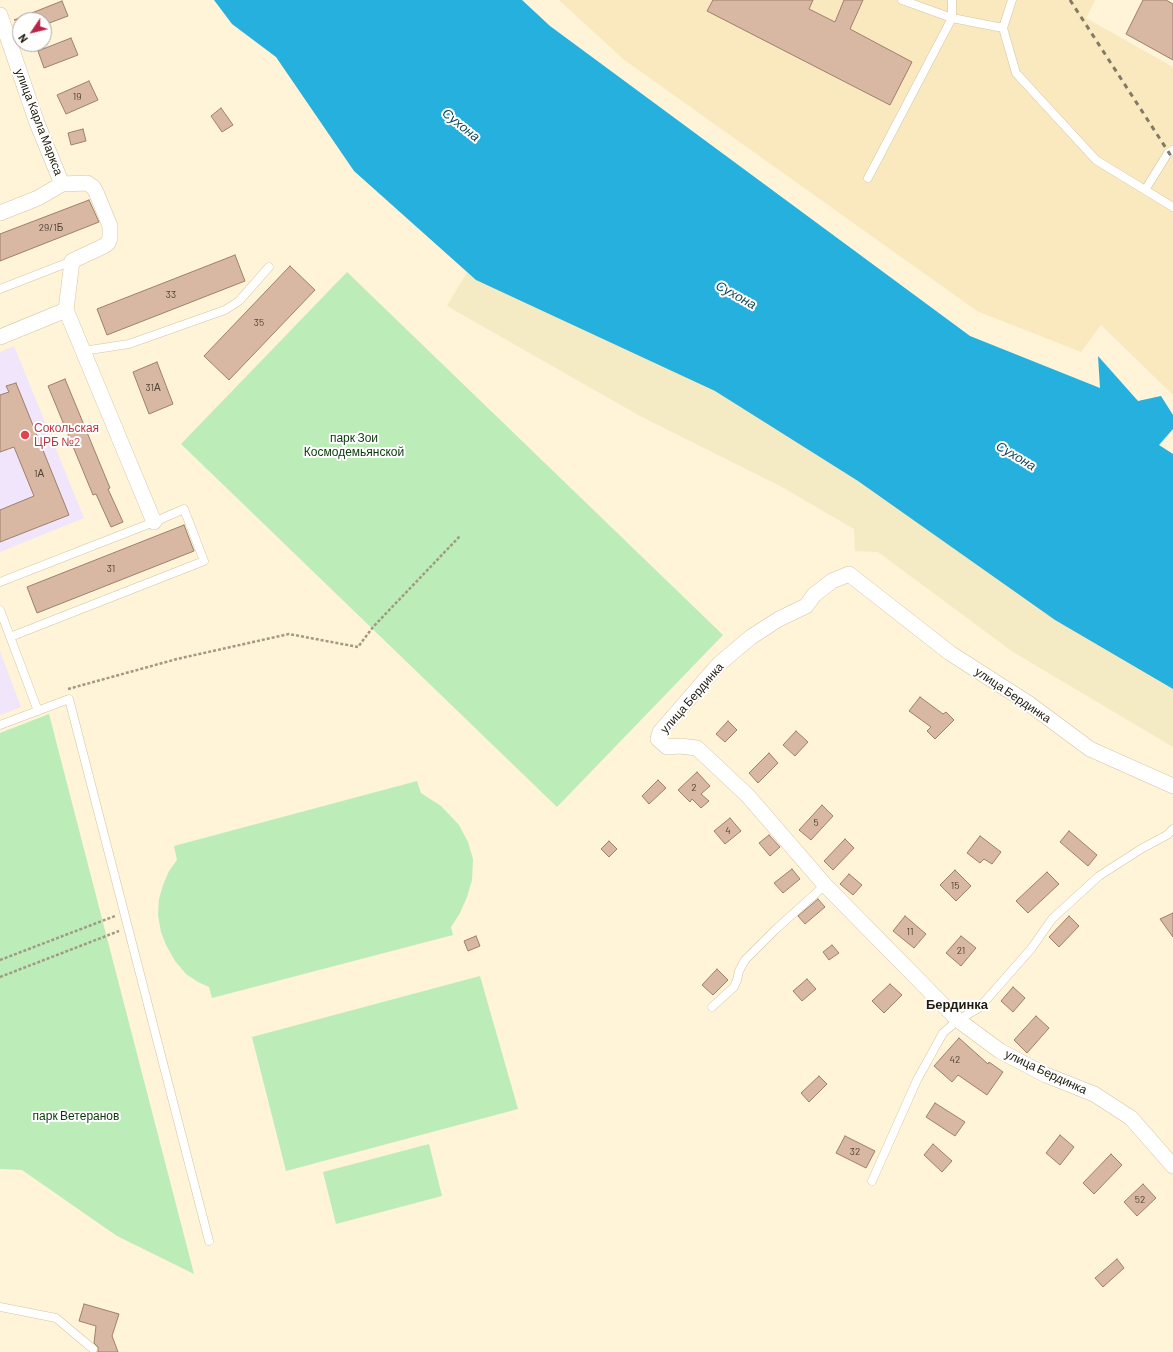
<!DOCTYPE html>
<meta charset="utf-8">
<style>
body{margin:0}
#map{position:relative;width:1173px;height:1352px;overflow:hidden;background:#fff3d8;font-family:Barlow,sans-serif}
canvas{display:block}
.north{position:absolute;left:12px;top:12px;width:40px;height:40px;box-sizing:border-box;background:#fff;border:1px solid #a6a49f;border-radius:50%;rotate:235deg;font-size:11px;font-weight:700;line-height:16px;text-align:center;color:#211c0f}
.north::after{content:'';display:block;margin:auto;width:14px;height:18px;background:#b72548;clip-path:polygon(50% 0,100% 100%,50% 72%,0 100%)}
</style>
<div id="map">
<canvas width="1173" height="1352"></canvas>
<div class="north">N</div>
</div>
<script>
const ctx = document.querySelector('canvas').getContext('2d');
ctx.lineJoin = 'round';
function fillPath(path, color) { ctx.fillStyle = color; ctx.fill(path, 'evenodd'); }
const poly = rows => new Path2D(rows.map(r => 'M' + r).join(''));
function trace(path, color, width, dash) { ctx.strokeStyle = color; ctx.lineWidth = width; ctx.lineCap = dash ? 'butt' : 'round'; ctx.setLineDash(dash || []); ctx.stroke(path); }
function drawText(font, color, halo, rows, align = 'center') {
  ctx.font = font + ' Barlow,sans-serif'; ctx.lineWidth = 4; ctx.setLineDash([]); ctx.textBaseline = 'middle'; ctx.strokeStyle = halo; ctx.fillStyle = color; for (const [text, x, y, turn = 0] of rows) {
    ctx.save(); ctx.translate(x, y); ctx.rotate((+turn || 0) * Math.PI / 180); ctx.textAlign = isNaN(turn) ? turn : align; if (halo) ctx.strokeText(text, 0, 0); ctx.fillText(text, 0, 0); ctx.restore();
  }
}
const built = poly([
 [559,0,1095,0,1086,18,1173,67,1173,395,1101,325,1081,352,977,311,623,59]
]);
const medical = poly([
 [14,346,84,518,0,552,0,352],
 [0,651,21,707,0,715]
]);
const green = poly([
 [347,272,723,635,557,807,181,444],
 [49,714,194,1274,117,1236,22,1170,0,1169,0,733],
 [417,781,421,793,441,806,459,825,468,842,473,859,472,880,467,897,460,913,451,927,453,935,212,998,209,987,198,982,186,974,175,961,166,945,161,932,158,915,159,899,163,885,169,871,177,860,174,846],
 [480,976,518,1109,286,1171,252,1037],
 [429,1144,442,1196,336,1224,323,1172]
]);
const sand = poly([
 [467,272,477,280,715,391,858,481,1055,620,1173,689,1173,747,1013,652,878,552,855,551,854,529,782,487,640,416,447,306]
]);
const water = poly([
 [214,0,522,0,550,26,970,336,1100,388,1098,356,1138,401,1161,396,1173,415,1173,429,1159,445,1173,454,1173,689,1055,620,858,481,715,391,476,280,354,171,276,57,232,24]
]);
const building = poly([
 [713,0,813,0,809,9,835,22,844,0,863,0,850,29,912,62,890,105,707,11,713,0],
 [1143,0,1166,0,1173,4,1173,60,1126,34,1143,0],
 [62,1,68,16,44,25,44,20,14,20,62,1],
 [71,38,78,55,44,68,38,51,71,38],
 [89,81,98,100,66,114,57,95,89,81],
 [221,108,233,125,222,132,211,116,221,108],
 [83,129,86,141,71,145,68,133,83,129],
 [89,200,99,222,0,261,0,234,89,200],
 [235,255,245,281,107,335,97,309,235,255],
 [290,266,315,290,229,380,204,356,290,266],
 [157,362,173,404,149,414,133,372,157,362],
 [65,379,110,488,108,489,123,522,111,527,96,494,93,495,48,386,65,379],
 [16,383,69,515,0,542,0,510,34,496,14,447,0,452,0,395,9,392,6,386,16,383],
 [184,525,194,551,37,613,27,587,184,525],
 [920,697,943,714,946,712,954,720,935,739,927,731,931,727,909,711,920,697],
 [728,721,737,730,725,742,716,734,728,721],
 [796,731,808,742,795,756,783,745,796,731],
 [769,753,778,763,758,783,749,773,769,753],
 [697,772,710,786,701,794,709,801,701,808,692,799,690,802,678,790,697,772],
 [658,780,666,788,649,804,642,796,658,780],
 [822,805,833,816,811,840,799,830,822,805],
 [730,818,741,831,725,844,714,831,730,818],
 [1069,831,1097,855,1088,866,1060,842,1069,831],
 [769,835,780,847,770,856,759,843,769,835],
 [980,836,1001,852,992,864,984,859,980,863,967,853,980,836],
 [845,839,854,848,833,870,824,861,845,839],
 [609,841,617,849,609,857,601,849,609,841],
 [792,869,800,879,783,893,774,883,792,869],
 [955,870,971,886,956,901,940,885,955,870],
 [1047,872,1059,884,1028,913,1016,901,1047,872],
 [849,874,862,885,853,895,840,884,849,874],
 [818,899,825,907,805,924,798,916,818,899],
 [1173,913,1173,937,1160,919,1173,913],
 [905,916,926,934,914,948,893,931,905,916],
 [1069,916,1079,926,1059,947,1049,937,1069,916],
 [476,936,480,946,468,951,464,941,476,936],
 [961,936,976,948,961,966,946,953,961,936],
 [832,945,839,953,829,960,823,952,832,945],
 [717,969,728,980,713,995,702,985,717,969],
 [807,979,816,989,802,1001,793,991,807,979],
 [890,984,902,995,884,1013,872,1001,890,984],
 [1013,987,1025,998,1013,1012,1001,1001,1013,987],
 [1036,1016,1049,1028,1027,1053,1014,1040,1036,1016],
 [959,1038,988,1064,989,1062,1003,1072,987,1095,958,1075,952,1082,934,1066,959,1038],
 [819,1076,827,1084,809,1102,801,1093,819,1076],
 [935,1103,965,1122,955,1136,926,1117,935,1103],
 [1060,1135,1074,1147,1060,1165,1046,1153,1060,1135],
 [845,1136,875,1151,866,1168,836,1153,845,1136],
 [933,1144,952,1161,942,1172,924,1155,933,1144],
 [1111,1154,1122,1165,1094,1194,1083,1183,1111,1154],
 [1143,1184,1156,1198,1137,1216,1124,1202,1143,1184],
 [1117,1259,1124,1268,1103,1287,1095,1278,1117,1259],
 [84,1304,119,1314,112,1336,118,1352,98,1352,98,1347,94,1343,96,1326,79,1321,84,1304]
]);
const path = poly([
 [68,689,177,659,289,634,358,647,373,627,460,536],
 [0,960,115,916],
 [0,977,119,931]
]);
const lane = poly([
 [902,0,952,18,1003,28],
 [1012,0,1003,28,1016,73,1096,160,1173,207],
 [868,178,952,18,952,0],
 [1145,190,1168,153,1173,150],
 [0,289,72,261],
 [83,351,129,344,225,310,239,301,269,267],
 [0,582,154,522,184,509,204,561,10,637],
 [0,610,38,711],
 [0,725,69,699,209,1241],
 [712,1007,734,987,737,980,739,971,745,960,775,930,825,885],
 [872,1181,917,1080,943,1033,958,1020,979,1008,1031,949,1052,919,1099,876,1141,849,1167,835,1173,829],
 [0,1307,56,1318,93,1349]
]);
const street = poly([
 [0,15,37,123,62,184],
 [0,213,38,198,62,184,87,183,93,187,96,192,110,226,110,238,108,243,104,246,72,261,66,310,154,522],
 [0,337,66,310],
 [1173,786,1090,749,1028,703,950,653,849,574,832,581,814,595,806,606,779,619,751,637,719,664,660,732,658,739,667,747,680,746,697,748,748,796,825,885,958,1020,1000,1051,1046,1075,1094,1094,1131,1118,1173,1166]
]);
const rail = poly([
 [1070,0,1173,159]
]);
const markers = [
 [25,435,5,"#e0444e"]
];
const numberNames = [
 ["19",77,97],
 ["29/1Б",51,228],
 ["33",171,295],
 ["35",259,323],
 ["31А",153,388],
 ["1А",39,474],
 ["31",111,569],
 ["2",694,788],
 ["5",816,823],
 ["4",728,831],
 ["15",955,886],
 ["11",910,932],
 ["21",961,951],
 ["42",955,1060],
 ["32",855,1152],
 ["52",1140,1200]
];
const streetNames = [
 ["улица Карла Маркса",39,122,69],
 ["улица Бердинка",1013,695,34],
 ["улица Бердинка",692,698,-49],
 ["улица Бердинка",1046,1072,25]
];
const healthNames = [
 ["Сокольская",34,428],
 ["ЦРБ №2",34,442]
];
const parkNames = [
 ["парк Зои",354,438],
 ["Космодемьянской",354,452],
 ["парк Ветеранов",76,1116]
];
const waterNames = [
 ["Сухона",461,125,39],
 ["Сухона",736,295,29],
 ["Сухона",1016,456,31]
];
const neighbourhoodNames = [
 ["Бердинка",957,1005]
];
fillPath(built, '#fae9bf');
fillPath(medical, '#f0e5fa');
fillPath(green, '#bcecb8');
fillPath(sand, '#f4ebc5');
fillPath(water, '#25b0dd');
fillPath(building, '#d9b8a3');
trace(building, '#9d7f6b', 1);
trace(lane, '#d3c5a3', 9);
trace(street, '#d3c5a3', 16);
trace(path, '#a29984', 2.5, [3, 2]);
trace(lane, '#fff', 8);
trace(street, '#fff', 15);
trace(rail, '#827a67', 3, [5, 5]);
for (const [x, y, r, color] of markers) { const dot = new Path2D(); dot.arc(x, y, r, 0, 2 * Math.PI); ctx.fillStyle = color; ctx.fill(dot); trace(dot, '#fff', 1.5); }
drawText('10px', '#4f4334', null, numberNames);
drawText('12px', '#211c0f', '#fff', streetNames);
drawText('12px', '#be3a42', '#fff', healthNames, 'left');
drawText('12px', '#083a07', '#fff', parkNames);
drawText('italic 13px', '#104759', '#fff', waterNames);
drawText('bold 13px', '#211c0f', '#fff', neighbourhoodNames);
</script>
